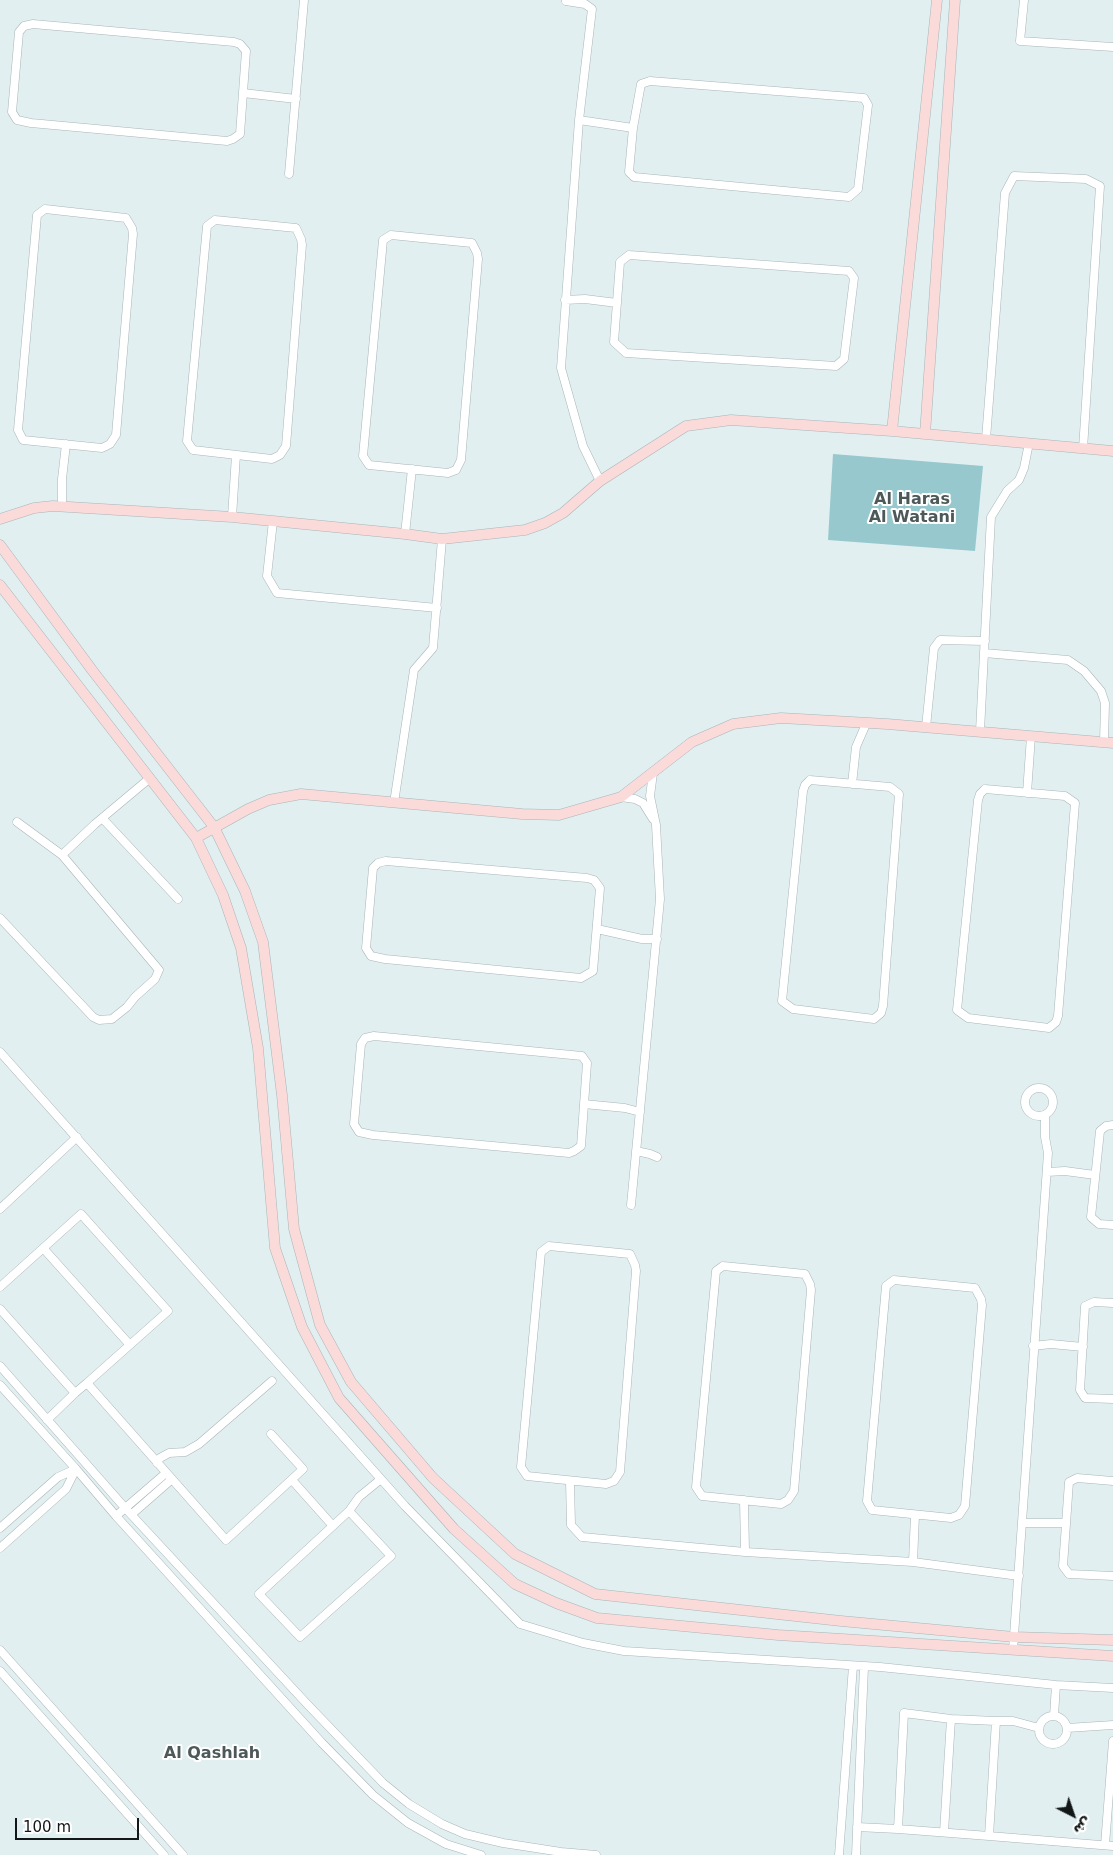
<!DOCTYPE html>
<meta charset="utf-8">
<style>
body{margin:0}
#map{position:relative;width:1113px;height:1855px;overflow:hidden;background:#e2eff1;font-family:"DejaVu Sans",Vazirmatn,sans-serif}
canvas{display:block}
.north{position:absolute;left:1048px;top:1790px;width:50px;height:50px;-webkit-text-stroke:4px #fff;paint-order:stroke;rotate:139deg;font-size:14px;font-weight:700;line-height:20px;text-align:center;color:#121717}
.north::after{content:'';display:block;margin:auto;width:18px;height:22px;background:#121717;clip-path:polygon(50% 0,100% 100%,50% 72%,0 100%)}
.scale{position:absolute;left:15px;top:1818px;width:124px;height:22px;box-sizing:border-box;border:2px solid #121717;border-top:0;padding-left:6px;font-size:15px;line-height:18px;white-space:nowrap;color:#121717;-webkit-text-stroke:4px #fff;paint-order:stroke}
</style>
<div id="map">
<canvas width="1113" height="1855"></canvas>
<div class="north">ش</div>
<div class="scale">100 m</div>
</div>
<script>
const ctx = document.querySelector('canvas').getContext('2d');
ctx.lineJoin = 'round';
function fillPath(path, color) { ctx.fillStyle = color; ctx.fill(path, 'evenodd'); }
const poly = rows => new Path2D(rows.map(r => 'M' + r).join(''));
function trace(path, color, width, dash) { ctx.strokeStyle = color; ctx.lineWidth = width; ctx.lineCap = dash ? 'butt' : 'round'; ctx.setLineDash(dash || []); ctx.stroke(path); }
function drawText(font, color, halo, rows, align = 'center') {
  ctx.font = font + ' "DejaVu Sans",sans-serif'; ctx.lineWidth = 4; ctx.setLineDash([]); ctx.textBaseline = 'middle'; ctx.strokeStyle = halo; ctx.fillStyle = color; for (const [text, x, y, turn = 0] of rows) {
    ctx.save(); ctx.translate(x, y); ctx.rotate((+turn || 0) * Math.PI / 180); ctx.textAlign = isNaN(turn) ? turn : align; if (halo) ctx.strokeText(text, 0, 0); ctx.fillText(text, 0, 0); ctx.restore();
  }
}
const green = poly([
 [833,454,983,466,975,551,828,540]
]);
const street = poly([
 [1024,0,1020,41,1113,47],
 [566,1,585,4,592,9,579,120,561,368,583,446,600,481],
 [33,24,234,42,240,44,246,51,240,134,233,139,227,141,31,123,17,120,12,112,19,32,24,26,33,24],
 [650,81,864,98,868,105,858,189,849,197,634,177,629,172,633,128,641,84,650,81],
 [243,93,296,99],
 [579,120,633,128],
 [289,174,304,0],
 [45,209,126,218,132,228,133,234,116,435,110,444,102,448,23,440,18,430,37,215,45,209],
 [215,220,296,228,301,239,302,245,286,446,280,455,272,459,193,450,187,441,207,226,215,220],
 [391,235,472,243,477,253,478,259,461,460,456,470,448,473,369,465,363,456,383,240,391,235],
 [629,255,849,271,854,278,844,359,836,366,626,353,614,342,620,262,629,255],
 [565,300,585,299,617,303],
 [986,439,1005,193,1014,176,1086,179,1100,186,1083,449],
 [62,507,62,479,66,444],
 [232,517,236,455],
 [273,521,267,576,277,593,437,608],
 [405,534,412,469],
 [984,653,1068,660,1084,671,1101,691,1105,703,1104,742],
 [926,727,934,648,940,640,985,641],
 [980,731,991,517,1007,491,1019,480,1024,468,1029,443],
 [810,780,890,787,899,794,883,1006,881,1013,874,1019,793,1009,782,1001,803,791,805,785,810,780],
 [852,784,856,747,866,724],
 [985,789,1065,796,1075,803,1058,1016,1056,1022,1049,1028,968,1018,957,1010,978,800,980,794,985,789],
 [1027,793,1031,736],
 [621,797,635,799,643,803,653,819],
 [394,803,414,670,433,648,442,539],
 [103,819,178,899],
 [62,855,95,824,150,778],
 [386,861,587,878,594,880,600,888,593,971,581,978,385,959,371,956,366,948,373,868,378,863,386,861],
 [0,918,93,1017,99,1020,112,1019,127,1007,135,997,155,979,159,970,62,855,17,822],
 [597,929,642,939,657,939],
 [374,1036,582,1056,587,1063,581,1146,574,1151,569,1153,373,1135,359,1132,354,1124,361,1044,365,1038,374,1036],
 [0,1052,405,1506,520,1624,583,1643,624,1651,880,1667,1056,1685,1113,1688],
 '1025 1102a14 14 0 1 1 28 0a14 14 0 1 1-28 0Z',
 [584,1104,625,1108,640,1112],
 [1113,1125,1106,1126,1100,1131,1091,1217,1099,1224,1113,1225],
 [636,1151,650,1154,657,1157],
 [1047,1172,1065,1171,1095,1175],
 [631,1205,660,899,656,825,650,796,653,773],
 [0,1209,77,1137],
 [549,1246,630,1254,635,1265,636,1271,620,1472,614,1481,606,1484,527,1476,521,1467,541,1252,549,1246],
 [43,1248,130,1345],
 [723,1266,805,1274,810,1284,811,1290,794,1491,788,1500,781,1504,702,1496,696,1487,716,1271,723,1266],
 [894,1280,975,1288,981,1299,982,1305,965,1506,959,1515,951,1518,872,1510,867,1501,886,1286,894,1280],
 [0,1287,81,1214,168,1311,87,1383,226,1540,303,1469,271,1434],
 [1113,1303,1094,1302,1085,1306,1080,1390,1085,1398,1113,1399],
 [0,1309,75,1393,87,1383],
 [1033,1346,1051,1344,1083,1347],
 [0,1366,126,1509,308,1705,383,1783,409,1804,442,1824,465,1834,503,1843,561,1852,596,1855],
 [0,1385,76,1469,116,1516,322,1743,373,1795,408,1823,446,1844,481,1855],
 [47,1420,75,1393],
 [157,1463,160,1458,169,1453,185,1452,199,1444,272,1381],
 [292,1480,333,1526],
 [570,1481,571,1525,582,1537,745,1552,913,1562,1019,1576],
 [1113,1481,1077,1478,1069,1482,1063,1566,1069,1574,1113,1576],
 [744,1500,745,1552],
 [349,1511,391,1556,300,1637,259,1594,349,1511],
 [349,1511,359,1497,381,1479],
 [132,1514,172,1479],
 [116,1516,166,1473],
 [1023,1523,1066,1523],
 [0,1528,58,1477,76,1469],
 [0,1548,66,1489,76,1469],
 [913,1562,915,1515],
 [0,1650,183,1855],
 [1013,1650,1048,1153,1045,1137,1045,1115],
 [0,1671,164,1855],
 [1054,1716,1056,1685],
 '1039 1730a14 14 0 1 1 28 0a14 14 0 1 1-28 0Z',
 [1039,1728,1013,1721,996,1721,989,1836,1113,1846],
 [1067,1728,1113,1725],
 [857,1827,898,1829],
 [944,1832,951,1719],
 [989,1836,898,1829,904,1713,951,1719,996,1721],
 [1105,1845,1113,1741],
 [839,1855,853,1666],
 [856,1855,864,1667]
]);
const secondary = poly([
 [892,431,937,0],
 [925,434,955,0],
 [0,519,34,508,53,506,232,517,405,534,442,539,525,530,545,523,563,513,600,481,686,426,731,420,892,431,1113,451],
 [0,545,92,670,214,827,245,891,263,942,282,1095,294,1229,320,1325,351,1382,433,1478,515,1554,595,1594,841,1621,1014,1637,1113,1640],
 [0,585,196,838,223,895,241,948,258,1048,275,1248,302,1327,339,1398,454,1529,515,1584,556,1603,597,1618,778,1635,1113,1656],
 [196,838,248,809,269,800,301,794,522,814,559,815,621,797,692,742,733,724,781,718,887,724,1113,743]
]);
const neighbourhoodNames = [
 ["Al Haras",912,500],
 ["Al Watani",912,518],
 ["Al Qashlah",212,1754]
];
fillPath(green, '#96c8ce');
trace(street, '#a9b5b7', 9);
trace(secondary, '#a9b5b7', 11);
trace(street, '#fff', 8);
trace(secondary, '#fbdada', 10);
drawText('bold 16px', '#4d5859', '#fff', neighbourhoodNames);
</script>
